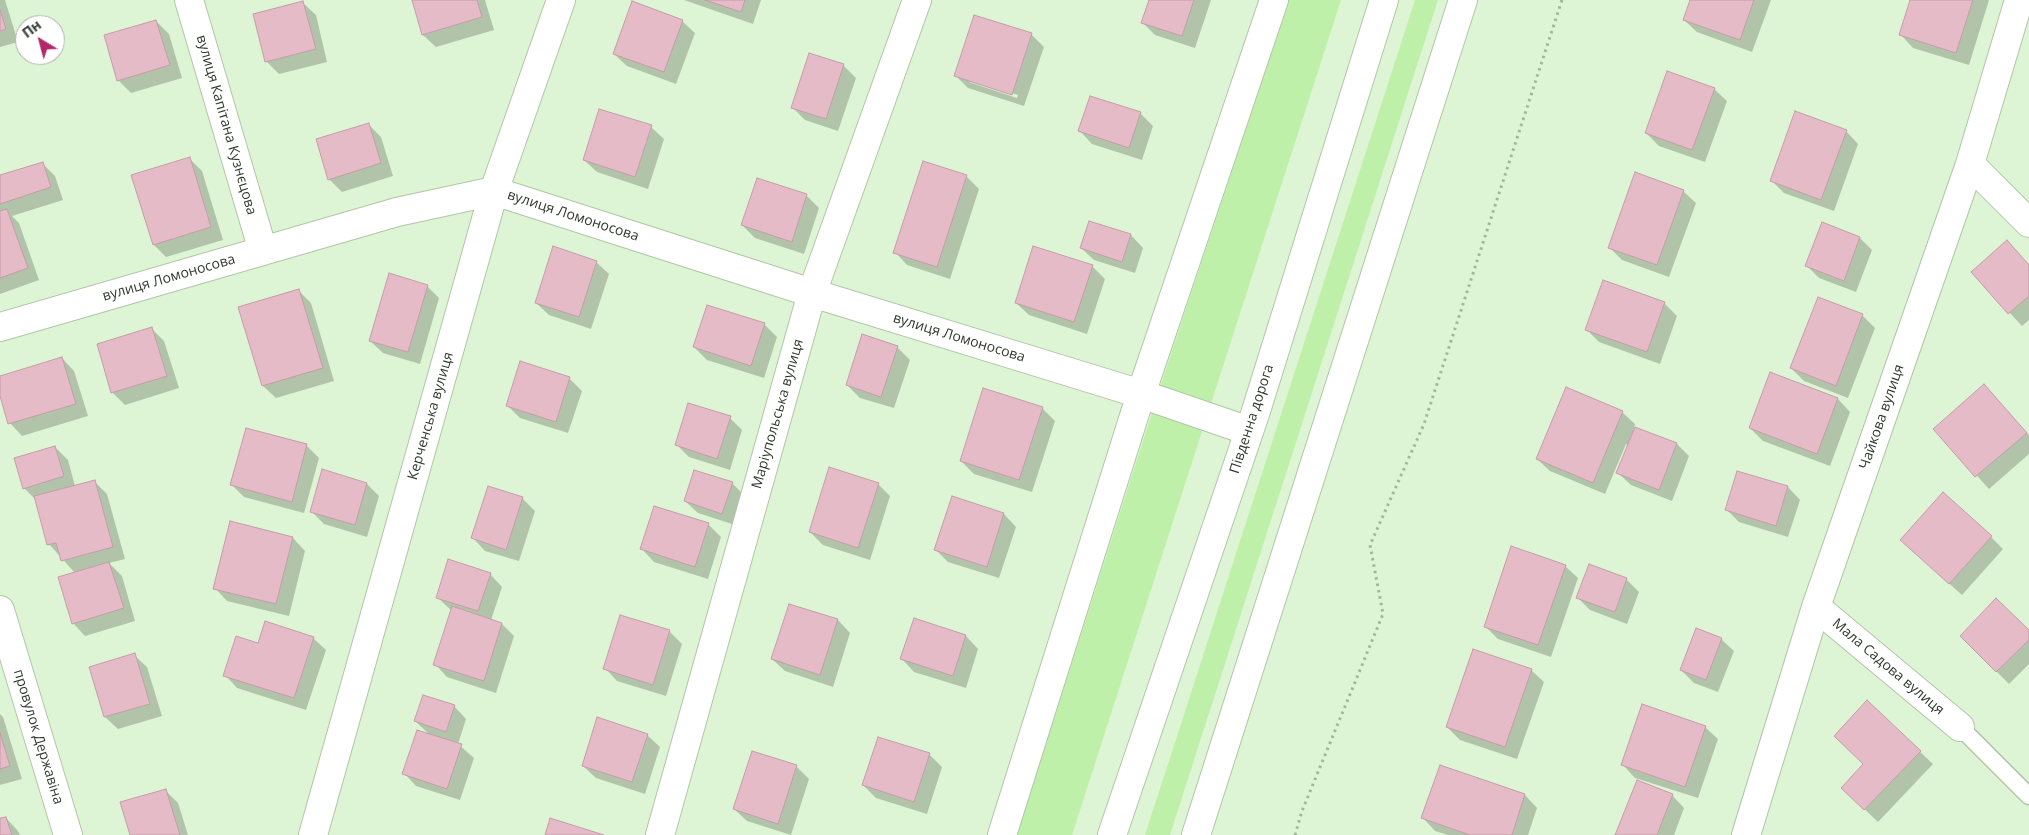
<!DOCTYPE html>
<meta charset="utf-8">
<style>
body{margin:0}
#map{position:relative;width:2029px;height:835px;overflow:hidden;background:#def5d5;font-family:"Open Sans",sans-serif}
canvas{display:block}
.north{position:absolute;left:15px;top:15px;width:50px;height:50px;box-sizing:border-box;background:#fff;border:1px solid #adb0ab;border-radius:50%;rotate:323deg;font-size:14px;font-weight:700;line-height:20px;text-align:center;color:#313a2e}
.north::after{content:'';display:block;margin:auto;width:18px;height:22px;background:#b32968;clip-path:polygon(50% 0,100% 100%,50% 72%,0 100%)}
</style>
<div id="map">
<canvas width="2029" height="835"></canvas>
<div class="north">Пн</div>
</div>
<script>
const ctx = document.querySelector('canvas').getContext('2d');
ctx.lineJoin = 'round';
function fillPath(path, color) { ctx.fillStyle = color; ctx.fill(path, 'evenodd'); }
const poly = rows => new Path2D(rows.map(r => 'M' + r).join(''));
function trace(path, color, width, dash) { ctx.strokeStyle = color; ctx.lineWidth = width; ctx.lineCap = dash ? 'butt' : 'round'; ctx.setLineDash(dash || []); ctx.stroke(path); }
function drawText(font, color, halo, rows, align = 'center') {
  ctx.font = font + ' "Open Sans",sans-serif'; ctx.lineWidth = 4.5; ctx.setLineDash([]); ctx.textBaseline = 'middle'; ctx.strokeStyle = halo; ctx.fillStyle = color; for (const [text, x, y, turn = 0] of rows) {
    ctx.save(); ctx.translate(x, y); ctx.rotate((+turn || 0) * Math.PI / 180); ctx.textAlign = isNaN(turn) ? turn : align; if (halo) ctx.strokeText(text, 0, 0); ctx.fillText(text, 0, 0); ctx.restore();
  }
}
const green = poly([
 [1289,0,1341,0,1072,835,1017,835,1167,366],
 [1415,0,1438,0,1170,835,1145,835]
]);
const shadow = poly([
 [0,0,5,0,18,42,0,47],
 [413,0,485,0,494,30,436,47,423,35],
 [684,0,761,0,753,24],
 [1150,0,1211,0,1195,48,1155,35,1143,23],
 [1691,0,1771,0,1752,52,1697,32,1684,20],
 [1912,0,1989,0,1969,65,1913,48,1901,35],
 [303,3,316,15,327,62,279,74,266,61],
 [156,21,169,34,182,78,131,93,118,80],
 [682,21,695,33,676,84,627,66,614,54],
 [1031,34,1044,47,1024,106,968,88,956,76],
 [969,80,1018,95,1017,98,969,82],
 [843,65,856,78,838,131,805,120,792,107],
 [1714,89,1727,101,1705,162,1659,146,1646,133],
 [1140,113,1153,126,1142,160,1092,144,1080,131],
 [368,124,381,137,393,176,342,192,329,179],
 [651,127,664,139,648,189,597,172,584,160],
 [1846,131,1858,144,1834,211,1784,193,1772,181],
 [190,159,202,171,223,240,166,257,154,245],
 [42,163,55,176,63,200,12,216,19,223,39,280,0,294,0,177],
 [966,176,979,189,950,279,907,265,895,252],
 [1683,191,1696,203,1669,277,1622,260,1609,247],
 [806,195,819,208,804,254,755,238,742,225],
 [1090,222,1131,235,1143,248,1135,273,1094,260,1081,248],
 [1860,238,1872,250,1856,292,1819,278,1807,266],
 [2007,241,2029,265,2029,320,2022,326,1972,272],
 [596,262,609,274,591,329,549,315,536,303],
 [1092,266,1105,279,1087,334,1029,315,1016,303],
 [427,286,439,298,420,364,383,353,370,341],
 [298,290,311,303,334,381,276,398,263,386,240,307],
 [1664,303,1677,316,1660,364,1599,342,1586,329],
 [1862,315,1875,328,1848,398,1804,381,1791,368],
 [764,324,777,337,764,378,707,360,694,347],
 [152,329,164,341,179,388,125,405,112,392],
 [897,347,910,360,894,408,860,398,847,385],
 [62,358,74,371,88,416,22,436,10,423,0,392,0,377],
 [1771,373,1838,399,1850,412,1830,466,1763,441,1750,428],
 [569,378,582,391,568,433,520,418,507,405],
 [1984,386,2029,435,2029,454,1989,489,1935,429],
 [1042,408,1055,421,1032,492,974,474,961,461],
 [1622,412,1635,424,1634,428,1677,444,1689,456,1672,501,1631,485,1618,473,1629,445,1626,444,1605,494,1550,471,1537,459],
 [730,418,742,430,730,470,689,457,676,444],
 [306,445,319,458,304,513,244,497,231,484],
 [55,447,68,460,75,486,94,481,107,494,125,559,109,563,122,576,135,621,85,636,73,623,75,573,49,544,36,500,24,488],
 [1738,472,1788,487,1800,500,1788,537,1739,522,1726,509],
 [732,483,745,496,735,525,698,513,685,501],
 [367,484,379,496,367,537,324,524,311,511],
 [878,484,890,496,870,560,823,545,810,532],
 [522,498,535,511,519,561,485,551,473,538],
 [953,498,1004,514,1016,527,999,578,948,562,936,550],
 [708,524,721,537,708,579,654,562,642,549],
 [1991,537,2003,549,1962,595,1914,552],
 [293,538,305,551,289,616,227,601,215,588],
 [1590,565,1627,580,1639,592,1627,624,1590,610,1578,598],
 [1565,566,1578,578,1551,657,1498,639,1485,626],
 [490,574,502,587,491,620,502,624,514,636,496,693,447,677,435,664,452,611,437,597],
 [621,616,670,632,682,644,666,696,617,681,605,668],
 [838,620,850,633,833,687,785,671,772,659],
 [2029,632,2029,664,2009,684,1961,636],
 [966,636,978,649,966,688,914,672,902,659],
 [313,638,326,650,306,710,237,688,225,675],
 [1721,639,1734,651,1718,692,1694,683,1681,670],
 [134,655,147,667,162,716,118,729,105,717,91,668],
 [1531,670,1544,682,1517,759,1460,740,1447,727],
 [1867,702,1933,764,1878,822,1855,800,1865,764],
 [454,706,466,719,458,744,474,758,460,800,416,786,404,773,430,735,415,721],
 [0,714,3,717,22,779,0,785],
 [1705,727,1718,739,1698,798,1635,778,1623,765],
 [647,735,660,747,645,794,596,778,583,766],
 [929,754,942,767,927,814,876,798,863,785],
 [796,766,809,779,791,835,747,821,734,809],
 [1441,766,1525,795,1537,808,1528,835,1448,835,1435,831,1423,818],
 [165,790,178,803,188,835,131,835],
 [1672,795,1684,808,1674,835,1616,835],
 [6,818,18,831,20,835,0,835,0,820]
]);
const building = poly([
 [412,0,477,0,482,17,422,35,412,0],
 [705,0,745,0,741,12,705,0],
 [1149,0,1194,0,1182,36,1141,23,1149,0],
 [1690,0,1754,0,1740,40,1683,20,1690,0],
 [1910,0,1973,0,1956,53,1899,35,1910,0],
 [303,1,316,49,265,62,253,14,303,1],
 [632,1,683,20,664,72,613,54,632,1],
 [0,10,6,29,0,31,0,10],
 [974,15,1032,33,1012,95,954,76,974,15],
 [156,20,170,65,117,81,104,35,156,20],
 [809,53,844,64,826,119,791,108,809,53],
 [1667,71,1715,88,1692,150,1645,133,1667,71],
 [1090,96,1141,112,1129,148,1078,131,1090,96],
 [599,109,652,125,635,177,583,160,599,109],
 [1795,111,1847,130,1821,200,1770,181,1795,111],
 [369,123,381,163,328,180,316,139,369,123],
 [190,157,211,227,153,245,131,175,190,157],
 [923,161,967,175,937,267,893,253,923,161],
 [43,162,51,187,0,204,0,175,43,162],
 [1635,172,1684,190,1657,265,1608,248,1635,172],
 [757,178,807,194,792,242,741,225,757,178],
 [7,209,28,268,0,278,0,211,7,209],
 [1089,221,1131,234,1122,262,1080,248,1089,221],
 [1822,222,1860,237,1844,281,1805,266,1822,222],
 [2007,240,2029,265,2029,296,2008,314,1971,272,2007,240],
 [553,246,597,261,579,317,535,303,553,246],
 [1033,246,1093,265,1074,322,1015,303,1033,246],
 [389,273,428,285,408,352,369,341,389,273],
 [1603,280,1665,302,1647,352,1585,330,1603,280],
 [299,289,323,368,262,386,238,307,299,289],
 [1818,297,1863,314,1836,386,1790,368,1818,297],
 [707,305,765,323,751,366,693,347,707,305],
 [152,327,167,376,111,393,97,344,152,327],
 [862,334,898,346,881,397,846,385,862,334],
 [62,357,76,404,8,424,0,396,0,376,62,357],
 [520,361,570,377,556,422,506,406,520,361],
 [1770,372,1838,398,1817,454,1749,428,1770,372],
 [1984,384,2027,433,1975,477,1933,429,1984,384],
 [1566,387,1623,411,1593,483,1536,459,1566,387],
 [983,388,1043,407,1019,480,960,461,983,388],
 [688,403,731,416,717,459,675,445,688,403],
 [1635,427,1677,443,1659,490,1616,473,1635,427],
 [246,428,307,444,292,502,230,485,246,428],
 [55,446,64,476,23,489,14,458,55,446],
 [829,467,879,483,858,548,809,532,829,467],
 [322,469,367,483,355,525,310,512,322,469],
 [694,470,733,482,722,514,684,501,694,470],
 [1737,471,1788,486,1776,526,1725,510,1737,471],
 [95,480,113,547,61,561,56,543,47,545,34,496,95,480],
 [488,486,523,497,506,550,471,538,488,486],
 [1943,492,1992,536,1949,584,1900,540,1943,492],
 [952,496,1004,513,987,567,934,550,952,496],
 [654,506,709,523,695,567,640,549,654,506],
 [230,521,293,537,276,604,213,589,230,521],
 [1511,546,1566,565,1538,645,1484,627,1511,546],
 [448,559,491,573,478,611,436,598,448,559],
 [109,562,124,608,72,624,58,577,109,562],
 [1589,564,1627,578,1615,612,1576,598,1589,564],
 [1996,598,2029,630,2029,640,1996,672,1960,636,1996,598],
 [789,604,838,619,820,675,771,659,789,604],
 [452,606,502,623,484,681,433,665,452,606],
 [620,615,670,630,653,685,603,669,620,615],
 [914,618,966,635,953,676,900,659,914,618],
 [265,621,314,637,294,698,223,676,236,636,258,643,265,621],
 [1696,628,1722,638,1706,680,1680,670,1696,628],
 [1473,649,1532,669,1505,747,1446,727,1473,649],
 [135,653,150,704,104,717,89,667,135,653],
 [423,695,455,705,446,732,414,721,423,695],
 [1867,700,1921,751,1864,810,1841,788,1863,764,1834,736,1867,700],
 [1642,704,1706,726,1685,787,1621,765,1642,704],
 [597,717,648,734,632,782,582,766,597,717],
 [417,730,462,744,447,789,402,774,417,730],
 [0,733,10,766,0,769,0,733],
 [878,737,930,753,914,802,862,785,878,737],
 [752,751,797,765,778,824,733,809,752,751],
 [1440,765,1525,794,1512,835,1470,835,1421,818,1440,765],
 [1637,780,1673,794,1657,835,1615,835,1637,780],
 [166,789,180,835,130,835,120,802,166,789],
 [6,817,12,835,0,835,0,818,6,817],
 [550,818,604,835,545,835,550,818]
]);
const path = poly([
 [1295,835,1302,811,1383,614,1370,545,1424,424,1562,0]
]);
const lane = poly([
 [1960,727,2029,796]
]);
const street = poly([
 [189,0,263,251],
 [1970,164,2029,223],
 [0,327,397,212,494,191,812,293,1141,394,1249,431],
 [1816,607,1960,727],
 [0,610,68,835],
 [313,835,494,191,561,0],
 [660,835,812,293,917,0],
 [1002,835,1141,394,1274,0],
 [1746,835,1816,607,1970,164,2019,0]
]);
const primary = poly([
 [1112,835,1255,414,1384,0],
 [1196,835,1463,0]
]);
const streetNames = [
 ["вулиця Капітана Кузнєцова",226,125,74],
 ["вулиця Ломоносова",573,216,18],
 ["вулиця Ломоносова",169,278,-16],
 ["вулиця Ломоносова",959,338,17],
 ["Маріупольська вулиця",778,414,-74],
 ["Керченська вулиця",431,416,-74],
 ["Чайкова вулиця",1882,417,-71],
 ["Південна дорога",1252,419,-72],
 ["Мала Садова вулиця",1888,667,40],
 ["провулок Державіна",38,737,73]
];
fillPath(green, '#bff0aa');
fillPath(shadow, '#0003');
fillPath(building, '#e4bbc7');
trace(building, '#c49ca8', 1);
trace(lane, '#b0c6a7', 19);
trace(street, '#b0c6a7', 30);
trace(primary, '#b0c6a7', 30);
trace(path, '#a3b69c', 3, [2.5, 4]);
trace(lane, '#fff', 16);
trace(street, '#fff', 28);
trace(primary, '#fff', 28);
drawText('14px', '#313a2e', '#fff', streetNames);
</script>
